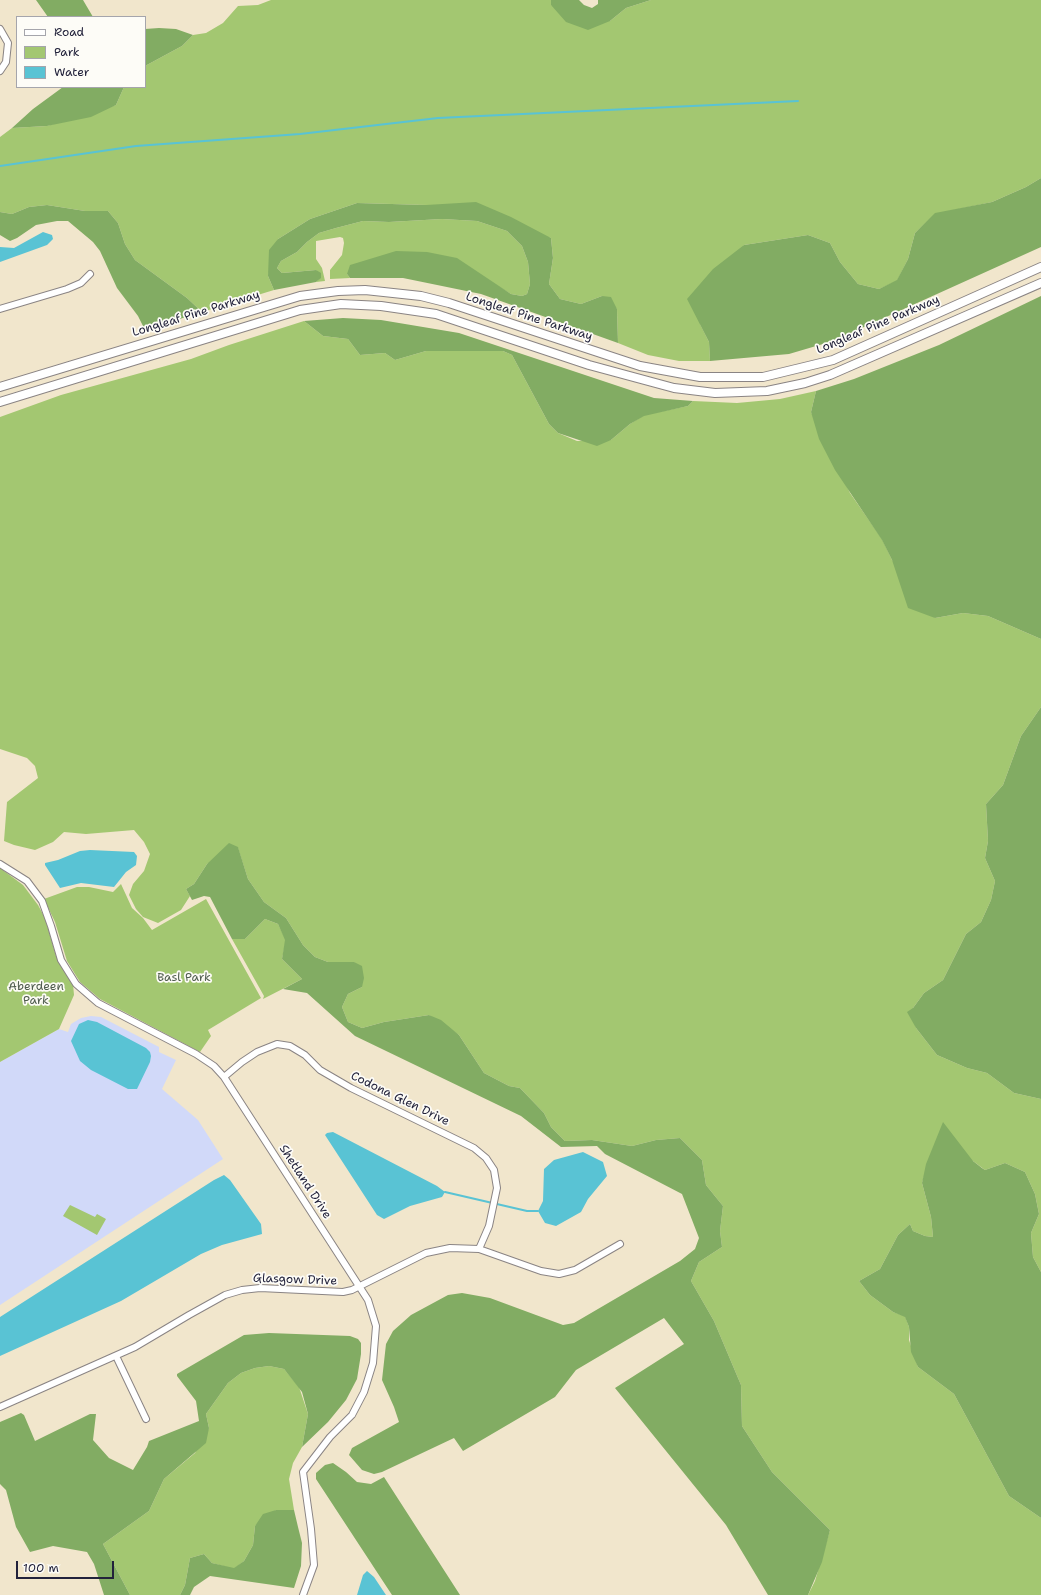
<!DOCTYPE html>
<style>
body{margin:0}
#map{position:relative;width:1041px;height:1595px;overflow:hidden;background:#f1e6cc;font-family:"Shantell Sans",sans-serif}
canvas{display:block}
.legend{position:absolute;left:16px;top:16px;width:130px;height:72px;box-sizing:border-box;background:#fdfcf7;border:1px solid #a5a5ac;margin:0;padding:5px 7px;list-style:none;font-size:12px;color:#22223b}
.legend li{display:flex;align-items:center;gap:8px;height:20px}
.legend b{width:20px;border:1px solid #a5a5ac}
.scale{position:absolute;left:16px;top:1561px;width:98px;height:18px;box-sizing:border-box;border:2px solid #22223b;border-top:0;padding-left:5px;font-size:12px;line-height:14px;white-space:nowrap;color:#22223b;-webkit-text-stroke:3px #fdfcf7;paint-order:stroke}
</style>
<div id="map">
<canvas width="1041" height="1595"></canvas>
<ul class="legend">
<li><b style="height:5px;background:#fff"></b>Road</li>
<li><b style="height:11px;background:#a3c771"></b>Park</li>
<li><b style="height:11px;background:#59c3d4"></b>Water</li>
</ul>
<div class="scale">100 m</div>
</div>
<script>
const ctx = document.querySelector('canvas').getContext('2d');
ctx.lineJoin = 'round';
function fillPath(path, color) { ctx.fillStyle = color; ctx.fill(path, 'evenodd'); }
const poly = rows => new Path2D(rows.map(r => 'M' + r).join(''));
function trace(path, color, width, dash) { ctx.strokeStyle = color; ctx.lineWidth = width; ctx.lineCap = dash ? 'butt' : 'round'; ctx.setLineDash(dash || []); ctx.stroke(path); }
function drawText(font, color, halo, rows, align = 'center') {
  ctx.font = font + ' "Shantell Sans",sans-serif'; ctx.lineWidth = 3.5; ctx.setLineDash([]); ctx.textBaseline = 'middle'; ctx.strokeStyle = halo; ctx.fillStyle = color; for (const [text, x, y, turn = 0] of rows) {
    ctx.save(); ctx.translate(x, y); ctx.rotate((+turn || 0) * Math.PI / 180); ctx.textAlign = isNaN(turn) ? turn : align; if (halo) ctx.strokeText(text, 0, 0); ctx.fillText(text, 0, 0); ctx.restore();
  }
}
const built = poly([
 [91,1016,101,1017,159,1047,159,1052,176,1060,162,1089,198,1120,223,1159,0,1305,0,1062,59,1029,68,1032,71,1024,81,1018]
]);
const green = poly([
 [271,0,551,0,551,5,610,21,626,8,651,0,1041,0,1041,178,1026,187,992,202,935,214,915,233,908,259,897,281,879,289,858,284,840,262,830,243,808,235,744,245,700,324,709,342,710,361,679,361,648,355,618,343,617,309,602,296,581,304,560,299,549,284,553,258,551,238,426,205,357,203,310,219,278,239,268,276,274,290,202,312,187,298,135,260,125,244,118,223,108,211,85,211,47,205,29,207,12,214,0,212,0,137,12,128,47,126,116,105,124,87,145,87,145,66,182,46,193,35,206,33,223,23,238,6,258,5],
 [442,219,477,221,507,231,522,246,528,262,530,284,527,294,522,296,511,294,494,284,347,274,350,278,330,279,330,270,342,255,344,243,343,238,340,237,316,241,316,259,322,268,325,281,316,282,320,278,316,270,282,273,277,268,281,261,297,252,307,242,319,233,336,228,363,221,389,222],
 [304,321,323,336,348,339,360,355,385,353,395,360,426,351,503,351,512,355,549,424,558,433,577,441,611,440,630,424,644,415,688,406,693,401,737,403,780,399,816,391,811,412,850,493,882,539,892,560,935,618,963,613,988,616,1041,639,1041,707,1021,736,1003,785,986,804,988,841,985,858,995,881,991,900,981,922,966,934,943,980,924,993,913,1008,916,1028,937,1055,967,1068,987,1073,1014,1093,1041,1099,1041,1272,1033,1257,1031,1233,1039,1214,1035,1194,1025,1172,1005,1163,985,1170,973,1161,931,1154,922,1183,931,1217,933,1237,925,1236,913,1231,910,1224,898,1235,880,1269,859,1281,870,1295,893,1312,905,1316,909,1327,909,1340,918,1367,954,1394,1009,1496,1041,1518,1041,1595,808,1595,815,1581,830,1530,772,1472,742,1426,741,1385,714,1321,691,1281,699,1262,722,1247,720,1231,723,1206,706,1185,702,1160,680,1138,656,1140,632,1146,592,1140,565,1141,551,1127,544,1113,520,1088,509,1086,484,1073,459,1035,429,1015,384,1022,362,1028,348,1022,342,1007,348,994,362,987,354,962,328,962,315,957,303,945,286,918,264,902,248,879,238,848,207,864,194,884,186,889,190,896,181,910,158,923,143,917,136,909,129,895,133,884,144,871,150,854,144,842,134,830,86,834,64,832,53,842,35,850,14,845,4,841,7,802,38,778,35,766,27,758,0,749,0,417,61,395,191,359,229,345],
 [0,868,23,885,38,905,45,918,56,956,73,984,74,995,59,1029,0,1062],
 [121,884,132,908,143,918,152,930,206,899,261,998,208,1030,211,1036,200,1052,100,999,80,982,67,961,55,922,44,899,77,887,89,887,113,892],
 [265,919,278,924,286,940,282,959,302,979,263,999,264,996,232,939,245,939],
 [70,1205,95,1217,97,1214,106,1219,97,1235,63,1216],
 [269,1366,284,1369,299,1387,308,1414,302,1447,293,1463,289,1479,294,1510,276,1510,255,1526,253,1545,244,1561,234,1569,212,1563,204,1554,190,1558,185,1585,180,1595,130,1595,103,1544,149,1511,164,1479,195,1453,209,1428,206,1414,228,1383,241,1373,255,1368]
]);
const forest = poly([
 [36,0,83,0,93,17,48,17],
 [551,0,579,0,584,5,592,8,598,4,598,0,651,0,626,8,610,21,588,30,566,22,551,5],
 [159,28,176,29,193,35,182,46,145,66,145,29],
 [63,87,124,87,116,105,91,117,47,126,12,128,33,109],
 [1041,178,1041,247,833,341,789,354,710,361,709,342,687,299,713,269,744,245,808,235,830,243,840,262,858,284,879,289,897,280,908,259,915,233,935,213,992,202,1026,187],
 [476,202,511,217,551,238,553,258,549,284,560,299,581,304,602,296,611,297,617,309,618,343,481,294,403,278,350,278,347,274,350,265,396,251,427,252,457,258,511,294,522,296,527,294,530,284,528,262,522,246,507,231,477,221,442,219,389,222,363,221,336,228,319,233,307,242,297,252,281,261,277,268,282,273,316,270,321,273,321,278,316,282,274,290,268,276,269,250,278,239,310,219,357,203,426,205],
 [47,205,85,211,108,211,118,223,125,244,135,260,187,298,202,312,154,327,144,328,138,316,117,288,100,251,93,242,68,221,57,221,36,225,17,238,10,241,0,235,0,212,12,214,29,207],
 [1041,296,1041,639,988,616,963,613,935,618,908,608,892,560,882,540,835,470,819,439,811,412,816,391,854,379,939,345],
 [343,318,381,320,459,333,654,398,693,401,688,406,644,416,630,424,611,440,597,446,558,433,549,424,512,355,503,351,426,351,395,360,385,353,360,355,348,339,323,336,304,321],
 [1041,707,1041,1099,1014,1093,987,1073,967,1068,937,1055,916,1028,907,1012,913,1008,924,993,943,980,966,934,981,922,991,900,995,881,985,858,988,841,986,804,1003,785,1021,736],
 [229,843,238,847,248,879,264,902,286,918,303,945,315,957,328,962,354,962,362,966,364,978,362,987,348,994,342,1007,348,1022,362,1028,384,1022,429,1015,441,1020,459,1035,484,1073,509,1086,520,1088,544,1113,551,1127,565,1141,592,1140,632,1146,656,1140,680,1138,702,1160,706,1185,723,1206,720,1231,722,1247,699,1262,691,1281,714,1321,741,1385,742,1426,772,1472,830,1530,822,1562,808,1595,768,1595,726,1525,615,1388,684,1344,664,1318,576,1370,555,1397,463,1451,454,1438,382,1472,374,1474,362,1470,349,1455,352,1448,399,1422,394,1407,382,1380,386,1344,393,1331,411,1315,448,1295,462,1293,490,1298,563,1325,574,1323,680,1261,695,1249,699,1238,682,1194,605,1154,597,1146,561,1147,521,1116,355,1036,307,993,283,989,302,979,282,959,285,940,278,924,265,919,245,939,232,939,210,897,204,896,192,900,186,889,194,884,207,864],
 [943,1122,973,1161,982,1168,985,1170,1005,1163,1025,1172,1035,1194,1039,1214,1031,1233,1033,1257,1041,1272,1041,1518,1009,1496,954,1394,918,1367,911,1352,909,1327,905,1317,893,1312,870,1295,859,1281,880,1269,898,1235,910,1224,913,1231,925,1236,933,1237,931,1217,922,1183,926,1164],
 [269,1333,350,1336,358,1339,361,1343,361,1354,357,1379,346,1400,328,1422,302,1447,308,1414,302,1392,284,1369,269,1366,255,1368,241,1373,228,1383,206,1414,209,1428,206,1443,164,1479,149,1511,103,1544,130,1595,104,1595,94,1564,87,1552,53,1546,30,1552,16,1527,6,1490,0,1484,0,1422,21,1413,24,1415,35,1441,90,1414,96,1414,93,1440,109,1458,133,1470,147,1447,149,1441,199,1421,196,1401,177,1376,177,1374,244,1335],
 [333,1463,346,1472,357,1482,371,1484,384,1477,460,1595,392,1595,316,1479,316,1473,325,1465],
 [276,1510,294,1510,298,1527,302,1543,301,1566,294,1588,210,1576,194,1587,190,1595,180,1595,185,1585,190,1558,204,1554,212,1563,234,1568,244,1561,253,1545,255,1526,263,1514]
]);
const water = poly([
 [43,232,52,235,53,239,47,245,0,262,0,247,14,248],
 [90,850,134,852,137,856,136,865,126,872,114,887,81,883,60,888,45,865,45,863,58,860,80,851],
 [88,1020,97,1022,146,1048,150,1052,151,1056,150,1062,137,1089,128,1089,91,1070,80,1061,71,1041,79,1024],
 [333,1132,437,1186,445,1192,442,1197,410,1206,384,1219,377,1215,325,1135,327,1133],
 [583,1152,603,1162,607,1176,588,1199,581,1212,556,1226,545,1223,538,1211,543,1201,544,1169,554,1160],
 [224,1175,230,1180,261,1224,262,1234,222,1245,201,1254,121,1301,0,1356,0,1317,214,1180],
 [367,1571,374,1577,386,1595,357,1595,363,1575]
]);
const stream = poly([
 [0,166,136,146,300,134,438,118,798,101],
 [445,1192,527,1211,538,1211]
]);
const minor = poly([
 [0,29,8,43,6,62,0,71],
 [0,309,67,289,81,283,90,274],
 [0,864,27,881,42,901,51,926,61,960,76,984,98,1003,196,1054,214,1066,224,1077,368,1300,376,1326,373,1363,364,1392,352,1415,330,1437,303,1472,311,1529,314,1565,303,1595],
 [224,1077,242,1062,257,1052,277,1044,290,1046,305,1055,320,1070,351,1088,474,1148,486,1158,494,1170,497,1188,489,1226,479,1249],
 [116,1356,146,1419],
 [0,1407,135,1347,189,1315,225,1295,242,1290,260,1288,343,1292,352,1290,426,1253,450,1248,479,1249,541,1271,559,1274,575,1270,620,1244]
]);
const major = poly([
 [0,387,300,296,338,291,365,290,421,296,449,303,640,366,700,377,763,377,833,360,1041,267],
 [0,402,300,310,341,304,381,306,436,314,589,365,674,388,715,393,767,391,805,383,830,375,1041,283]
]);
const streetNames = [
 ["Longleaf Pine Parkway",196,314,-17],
 ["Longleaf Pine Parkway",529,317,18],
 ["Longleaf Pine Parkway",878,325,-23],
 ["Codona Glen Drive",400,1099,26],
 ["Shetland Drive",305,1182,57],
 ["Glasgow Drive",295,1280,2]
];
const parkNames = [
 ["Basl Park",184,978],
 ["Aberdeen",36,987],
 ["Park",36,1001]
];
fillPath(built, '#d1d9f9');
fillPath(green, '#a3c771');
fillPath(forest, '#82ac63');
fillPath(water, '#59c3d4');
trace(stream, '#59c3d4', 2);
trace(minor, '#8a8484', 8);
trace(major, '#8a8484', 10);
trace(minor, '#fff', 6);
trace(major, '#fff', 8);
drawText('12px', '#22223b', '#fdfcf7', streetNames);
drawText('12px', '#4f5c4e', '#fdfcf7', parkNames);
</script>
